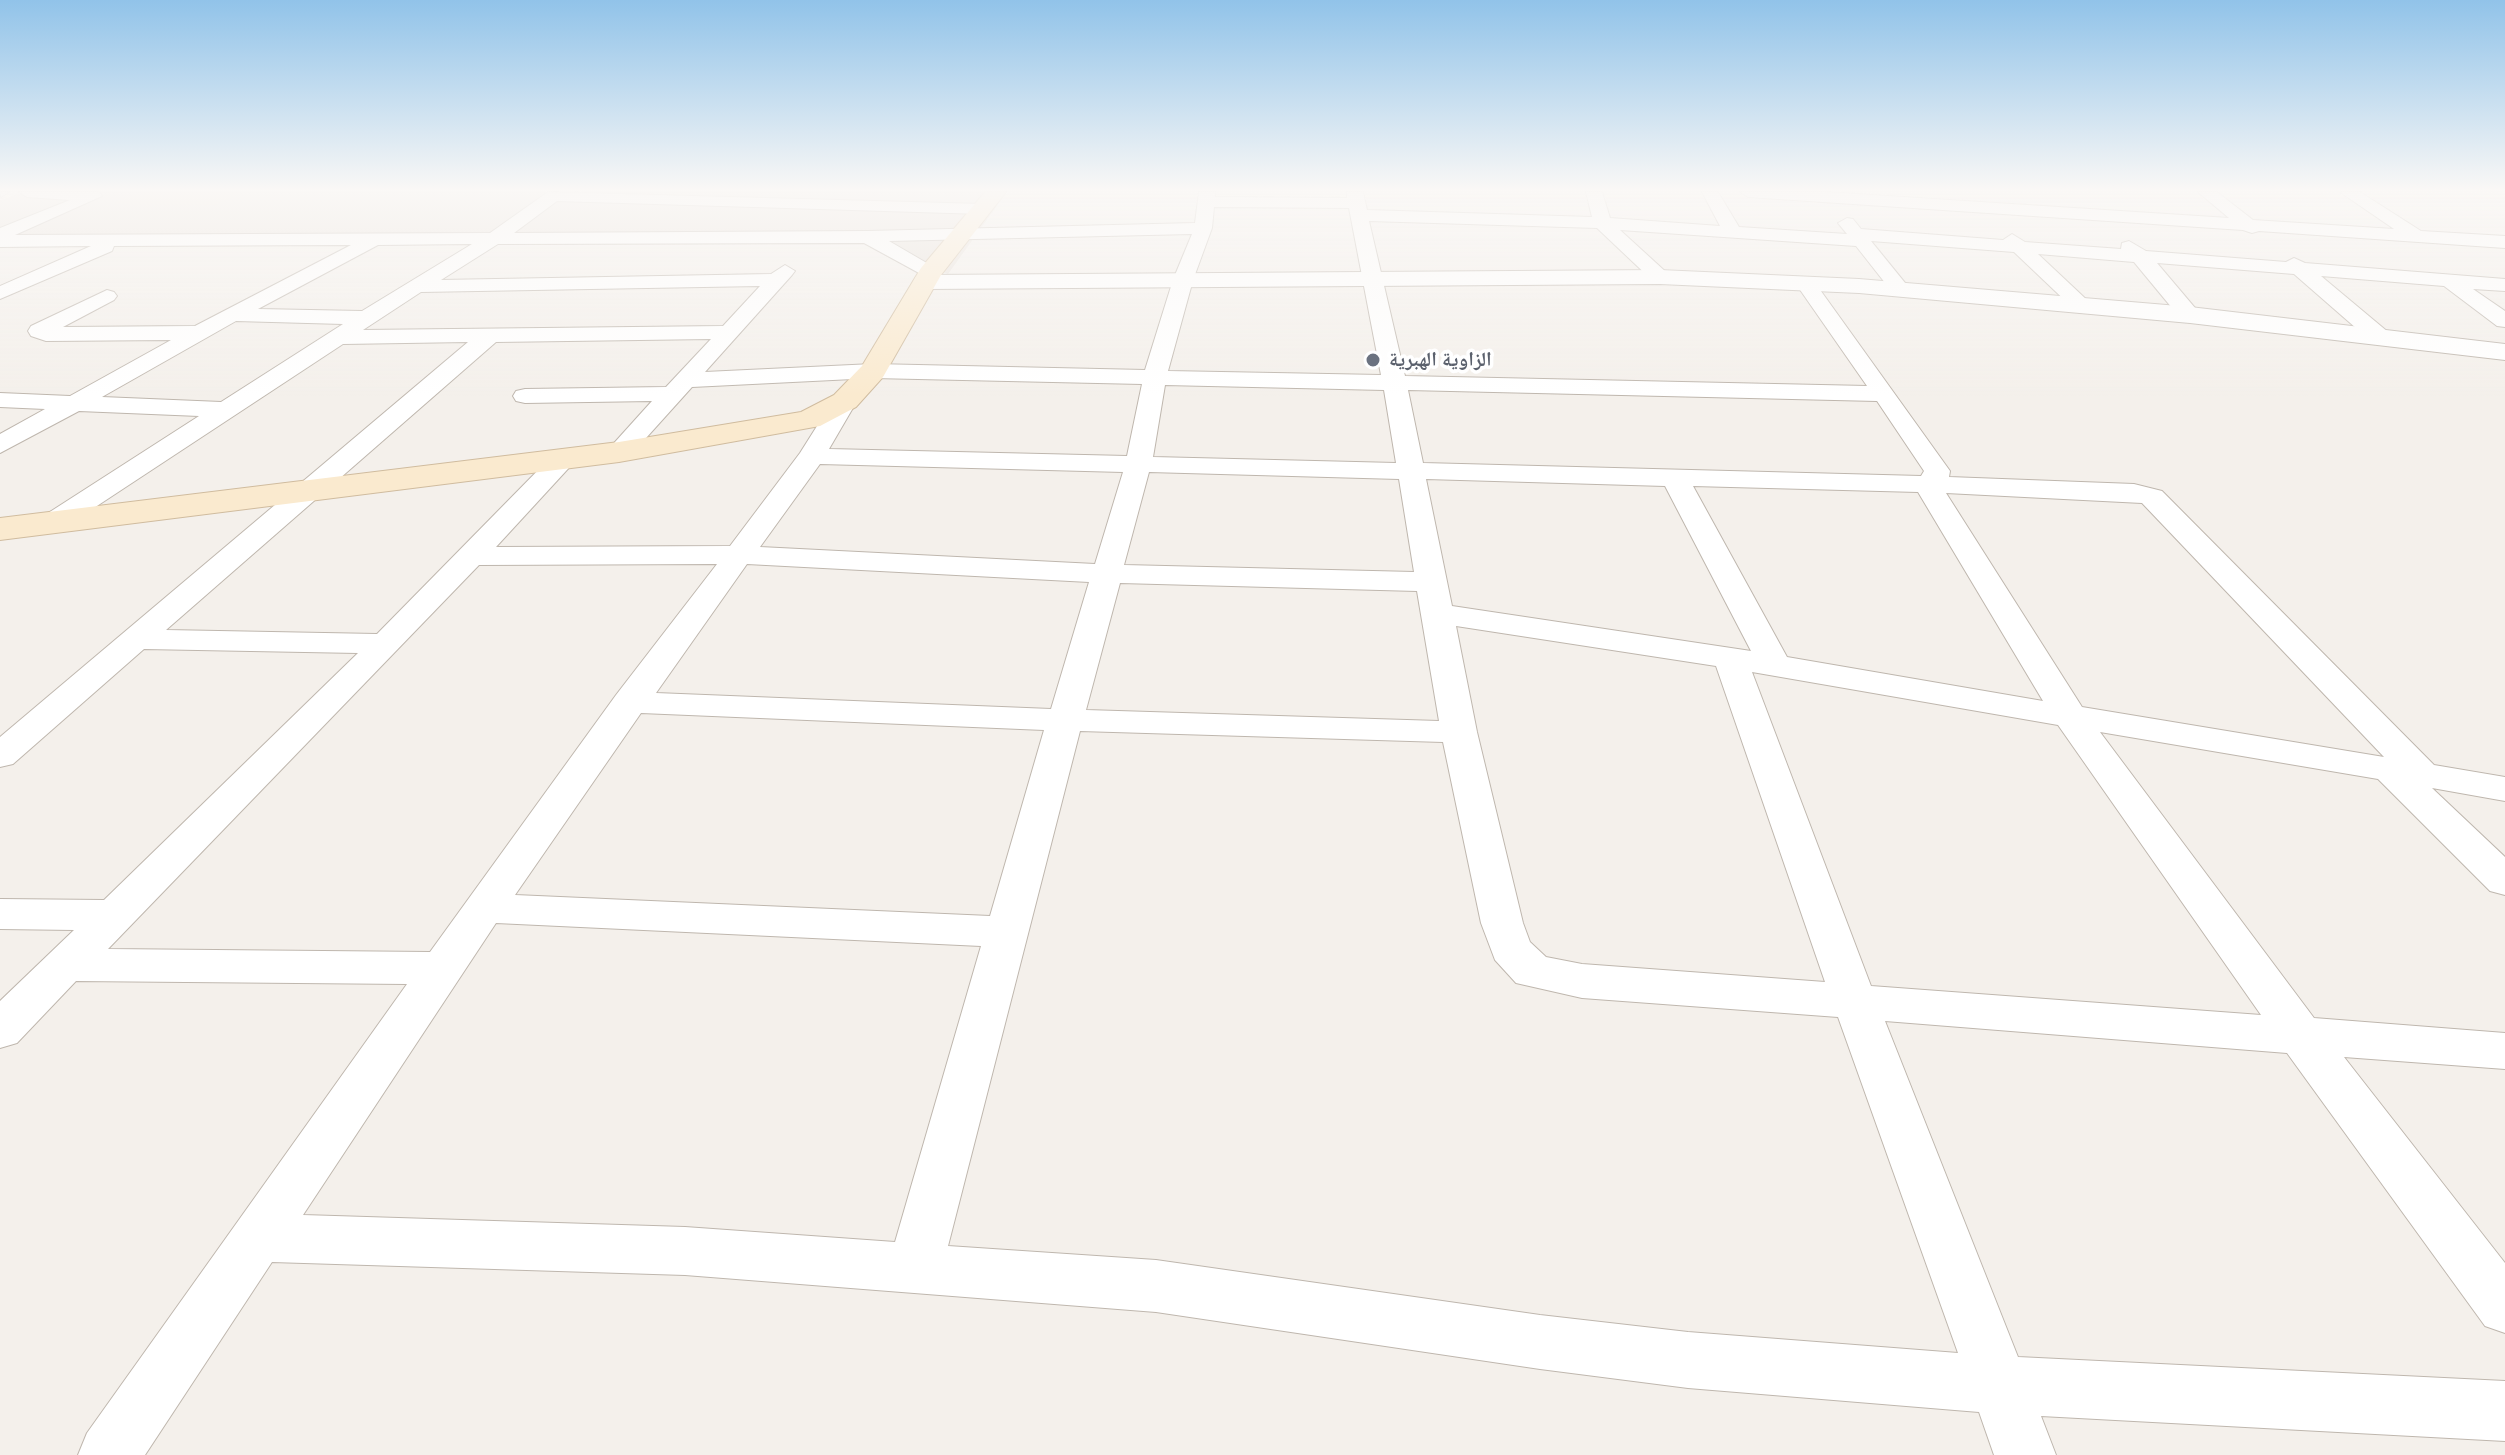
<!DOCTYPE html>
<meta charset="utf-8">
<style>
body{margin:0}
canvas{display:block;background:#f4f0eb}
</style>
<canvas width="2505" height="1455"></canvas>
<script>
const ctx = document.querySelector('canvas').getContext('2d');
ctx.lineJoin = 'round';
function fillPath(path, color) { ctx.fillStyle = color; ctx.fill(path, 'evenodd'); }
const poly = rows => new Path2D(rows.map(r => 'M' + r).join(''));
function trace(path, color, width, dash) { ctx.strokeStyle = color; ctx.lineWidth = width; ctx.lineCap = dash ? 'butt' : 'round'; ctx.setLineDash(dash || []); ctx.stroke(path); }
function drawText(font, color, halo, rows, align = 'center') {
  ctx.font = font + ' "Open Sans","Noto Naskh Arabic",sans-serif'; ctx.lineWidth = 7; ctx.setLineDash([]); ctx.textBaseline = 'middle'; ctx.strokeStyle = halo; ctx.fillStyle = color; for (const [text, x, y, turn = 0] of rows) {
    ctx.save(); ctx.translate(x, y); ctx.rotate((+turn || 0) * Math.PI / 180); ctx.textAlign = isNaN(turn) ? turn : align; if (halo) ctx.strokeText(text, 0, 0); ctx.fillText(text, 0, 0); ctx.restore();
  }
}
const residential = poly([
 [23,192,1007,192,948,274,862,239,0,241,0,200]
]);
const education = poly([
 [141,192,244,192,216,205,110,204]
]);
const minor = poly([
 [0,192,9,192,1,197,0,192],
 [19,192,99,192,102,196,15,235,490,233,548,192,983,204,992,209,983,214,557,201,514,233,868,231,1195,223,1199,192,1215,192,1215,197,1347,198,1347,192,1363,192,1367,210,1592,217,1586,192,1602,192,1610,218,1720,226,1702,192,1718,192,1739,227,1847,234,1838,223,1847,218,1853,219,1861,229,2003,240,2012,234,2025,242,2121,249,2122,243,2129,241,2146,251,2286,262,2294,258,2305,263,2505,279,2505,291,2473,289,2505,311,2505,327,2497,326,2444,286,2321,276,2388,332,2391,337,2380,344,2372,342,2294,274,2157,263,2201,315,2190,321,2182,320,2134,262,2038,254,2088,301,2091,305,2081,311,2074,309,2014,252,1871,241,1910,289,1900,295,1893,293,1856,246,1620,230,1667,273,1670,277,1667,281,1660,283,1653,281,1597,228,1369,221,1405,376,1867,386,1796,284,1806,278,1813,280,1950,471,1949,477,2134,484,2162,491,2434,765,2505,777,2505,801,2432,788,2505,857,2505,895,2490,891,2378,779,2100,732,2314,1018,2505,1033,2505,1069,2344,1057,2505,1263,2505,1333,2485,1326,2287,1053,1885,1021,2018,1357,2505,1381,2505,1441,2041,1416,2056,1455,1994,1455,1979,1412,1688,1388,1540,1369,1156,1312,685,1275,272,1262,145,1455,78,1455,87,1433,407,984,76,981,17,1043,0,1048,0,1001,74,930,0,929,0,899,104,900,358,653,144,649,13,764,0,767,0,737,468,342,343,344,62,529,52,532,42,529,38,523,42,517,199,416,79,411,0,453,0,434,45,409,0,407,0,393,70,396,171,340,46,341,31,336,28,331,31,326,107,290,114,292,117,296,114,300,63,327,195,326,351,245,114,246,112,251,0,299,0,286,91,246,0,247,0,228,70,200,27,197,19,192],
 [1214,207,1349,208,1381,375,1168,371,1193,280,1212,228,1214,207],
 [1192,234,1173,280,1145,370,873,364,705,372,792,275,795,271,785,265,771,274,441,280,498,244,864,243,930,279,937,277,940,273,937,269,889,241,1192,234],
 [472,244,362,311,258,309,378,245,472,244],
 [760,286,723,326,363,330,421,292,760,286],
 [236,321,343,324,221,402,102,397,236,321],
 [711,339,666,387,525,389,516,391,513,396,516,401,525,403,652,401,606,452,610,458,619,460,628,458,692,387,873,378,1142,384,1127,456,829,449,857,401,854,396,836,396,800,453,730,546,496,547,577,459,573,453,555,453,377,634,166,630,496,342,711,339],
 [1165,385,1384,390,1396,463,1153,457,1165,385],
 [1408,390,1877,401,1924,471,1921,476,1423,463,1408,390],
 [820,464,1123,472,1095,564,760,547,820,464],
 [1149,472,1399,479,1414,572,1124,565,1149,472],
 [1426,479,1665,486,1751,651,1452,606,1426,479],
 [1693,486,1918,492,2043,701,1787,657,1693,486],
 [1946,493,2142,503,2384,757,2082,707,1946,493],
 [717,564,616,695,430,952,108,949,479,565,717,564],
 [747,564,1089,582,1051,709,656,693,747,564],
 [1120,583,1417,591,1439,721,1086,710,1120,583],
 [1456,626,1716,666,1825,982,1582,964,1546,957,1530,942,1523,923,1477,732,1456,626],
 [1752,672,2058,725,2261,1015,1871,986,1752,672],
 [641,713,1044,730,990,916,515,895,641,713],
 [1080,731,1443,742,1481,923,1495,960,1516,983,1582,998,1838,1017,1958,1353,1688,1332,1540,1315,1156,1260,948,1246,1080,731],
 [496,923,981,946,895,1242,685,1227,303,1215,496,923],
 [1740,192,1826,192,2229,218,2198,192,2217,192,2253,220,2394,229,2340,192,2360,192,2421,231,2505,236,2505,248,2259,231,2252,233,2243,230,1748,197,1740,192]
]);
const tertiary = poly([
 [1660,270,1859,279,2190,307,2505,344,2505,360,2190,323,1859,293,1660,284,925,289,916,287,913,282,916,277,925,275,1660,270]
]);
const secondary = poly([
 [985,192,1006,192,941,275,883,377,856,407,820,426,619,462,0,540,0,518,619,442,801,412,834,395,862,366,921,268,985,192]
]);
const markers = [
 [1373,360,8,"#6b7280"]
];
const farWorshipnames = [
 ["الزاوية الهبرية",1389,360]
];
fillPath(residential, '#e8e1da');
fillPath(education, '#ece3d6');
trace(minor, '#bfb7ae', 2);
trace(tertiary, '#bfb7ae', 2);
trace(secondary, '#d0bc9f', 2);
fillPath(minor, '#fff');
fillPath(tertiary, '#fff');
fillPath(secondary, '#faeacf');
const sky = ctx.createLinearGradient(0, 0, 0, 396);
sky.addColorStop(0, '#91c3e9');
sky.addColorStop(0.48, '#faf8f6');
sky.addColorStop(1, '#faf8f600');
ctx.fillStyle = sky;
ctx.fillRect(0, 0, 2505, 396);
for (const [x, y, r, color] of markers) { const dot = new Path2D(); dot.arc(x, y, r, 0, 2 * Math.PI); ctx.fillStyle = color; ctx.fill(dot); trace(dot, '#fff', 3); }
drawText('bold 20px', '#5b616d', '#fff', farWorshipnames, 'left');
</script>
